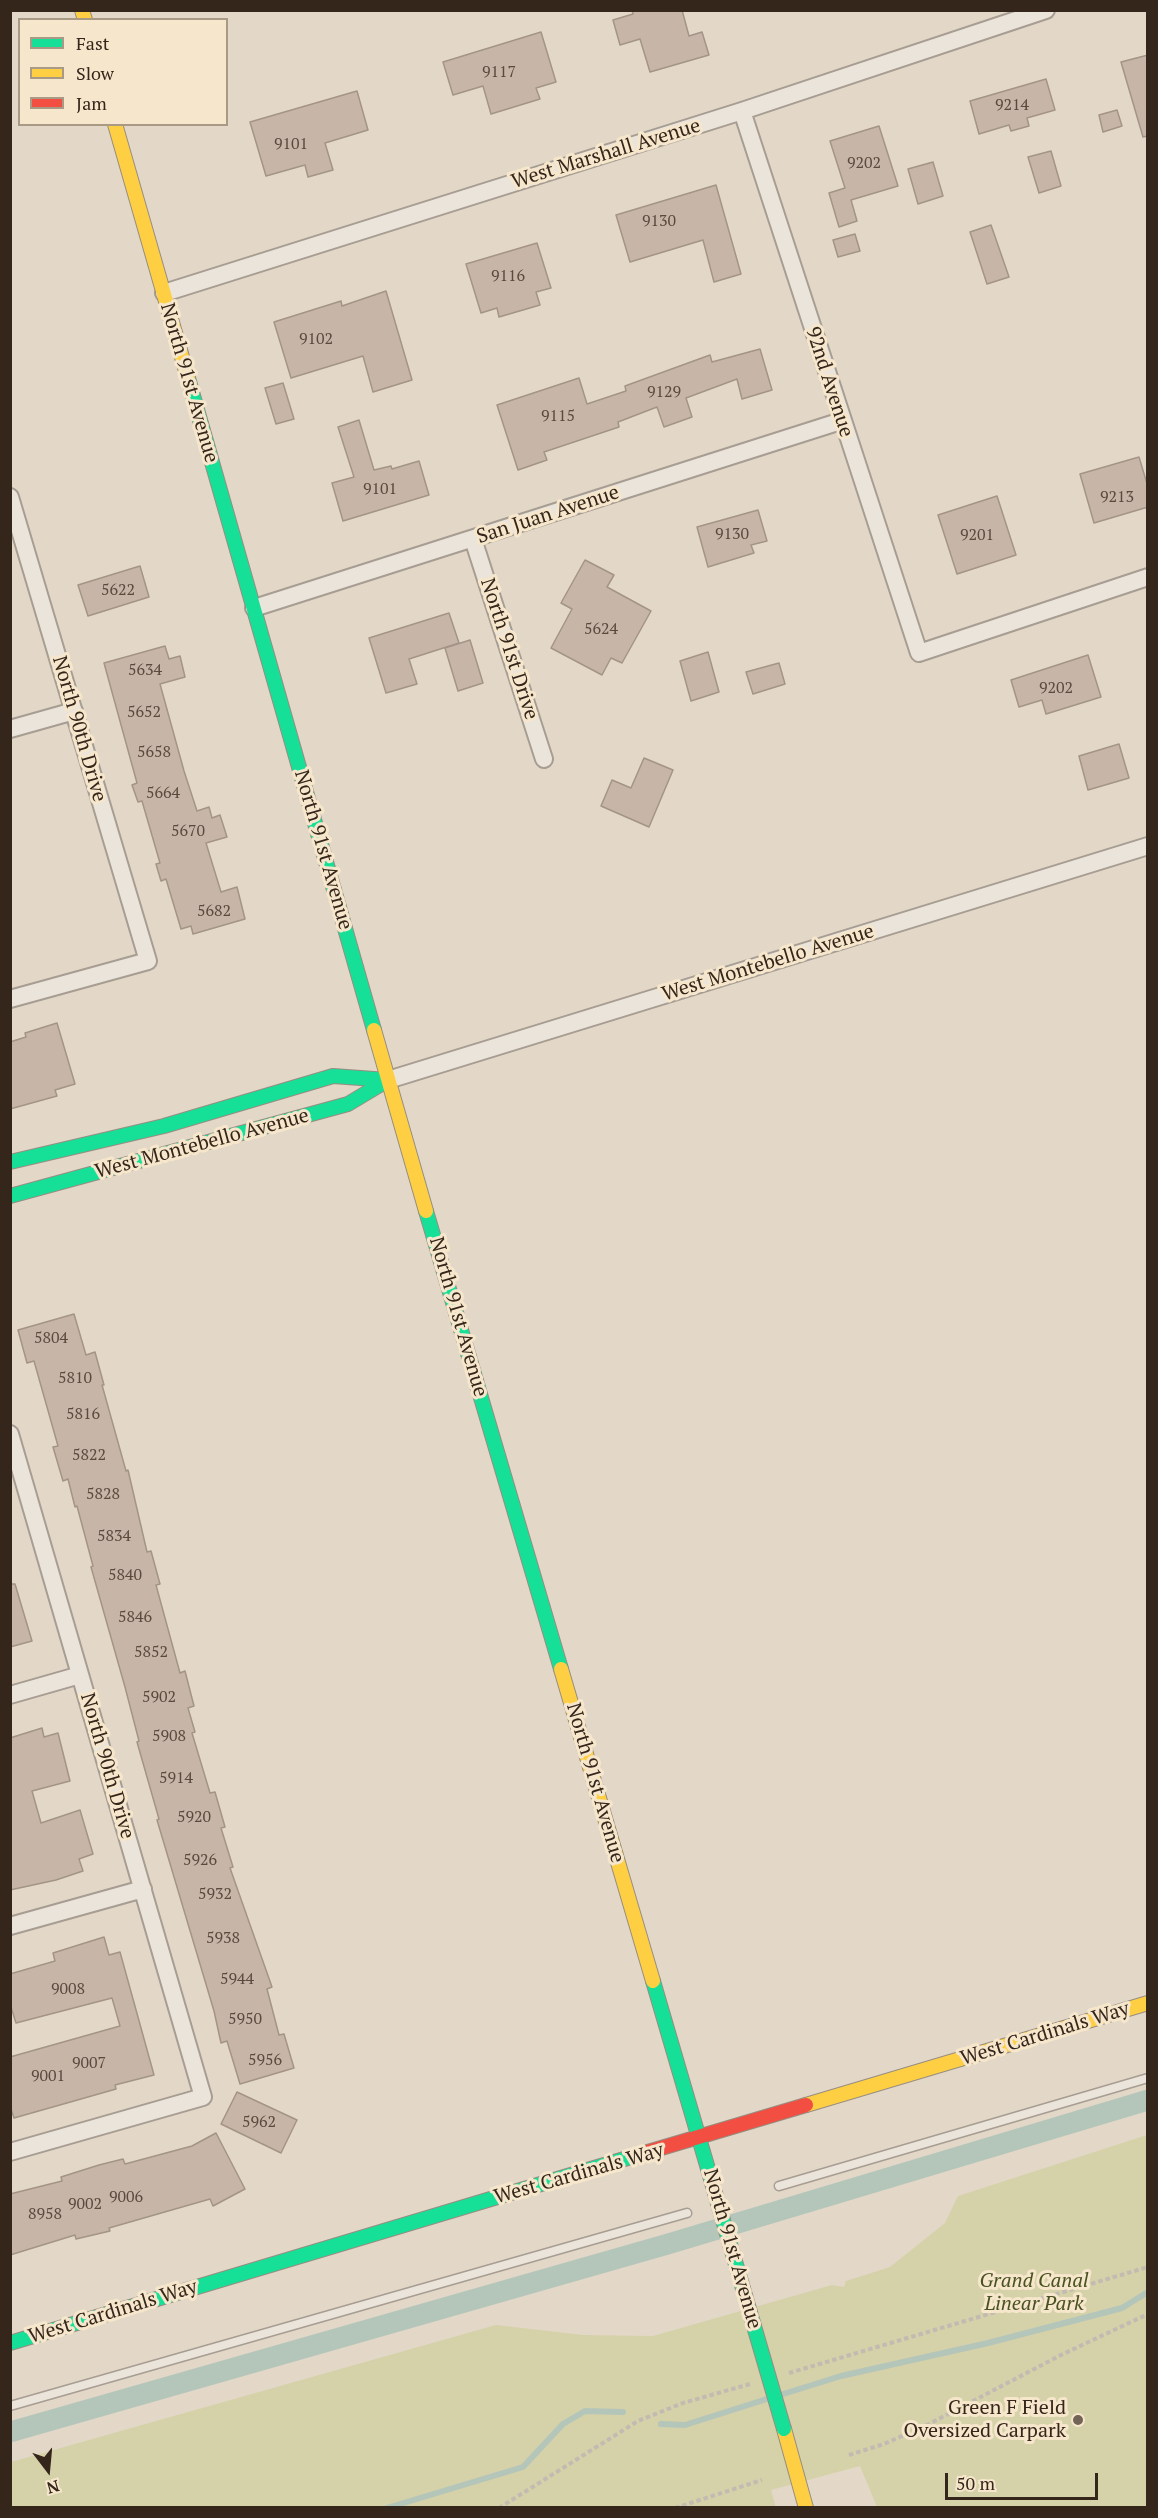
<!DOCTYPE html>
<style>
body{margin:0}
#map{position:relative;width:1158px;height:2518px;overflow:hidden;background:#e3d8c7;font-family:"PT Serif",serif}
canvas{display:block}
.frame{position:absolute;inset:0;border:12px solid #35261b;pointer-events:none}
.legend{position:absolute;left:18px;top:18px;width:210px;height:108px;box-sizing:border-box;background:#f6e7cc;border:2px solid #a99a85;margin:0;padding:8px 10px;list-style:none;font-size:18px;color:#35261b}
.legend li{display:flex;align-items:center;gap:12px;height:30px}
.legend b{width:30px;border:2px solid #a99a85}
.north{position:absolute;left:18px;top:2440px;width:60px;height:60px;-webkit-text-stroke:4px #f6e7cc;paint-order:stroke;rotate:164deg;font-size:16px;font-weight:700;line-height:24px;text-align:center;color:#35261b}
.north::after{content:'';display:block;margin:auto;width:21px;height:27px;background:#35261b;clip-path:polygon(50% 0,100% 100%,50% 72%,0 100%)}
.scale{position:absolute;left:945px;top:2473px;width:153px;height:27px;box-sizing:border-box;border:3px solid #35261b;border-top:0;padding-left:8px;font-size:18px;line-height:21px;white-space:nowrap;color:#35261b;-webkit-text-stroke:4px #f6e7cc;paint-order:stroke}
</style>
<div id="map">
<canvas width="1158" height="2518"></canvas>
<div class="frame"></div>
<ul class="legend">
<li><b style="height:8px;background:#16e098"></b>Fast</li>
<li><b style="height:8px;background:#ffcf43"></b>Slow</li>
<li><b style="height:8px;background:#f24e42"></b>Jam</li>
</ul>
<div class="north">N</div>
<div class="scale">50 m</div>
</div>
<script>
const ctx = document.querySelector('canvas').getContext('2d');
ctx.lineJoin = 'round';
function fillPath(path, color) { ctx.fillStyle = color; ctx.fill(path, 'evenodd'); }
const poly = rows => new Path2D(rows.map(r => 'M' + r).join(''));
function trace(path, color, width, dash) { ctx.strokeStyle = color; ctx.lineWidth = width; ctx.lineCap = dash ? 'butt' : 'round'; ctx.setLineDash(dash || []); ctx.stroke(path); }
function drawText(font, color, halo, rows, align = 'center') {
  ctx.font = font + ' "PT Serif",serif'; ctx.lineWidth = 6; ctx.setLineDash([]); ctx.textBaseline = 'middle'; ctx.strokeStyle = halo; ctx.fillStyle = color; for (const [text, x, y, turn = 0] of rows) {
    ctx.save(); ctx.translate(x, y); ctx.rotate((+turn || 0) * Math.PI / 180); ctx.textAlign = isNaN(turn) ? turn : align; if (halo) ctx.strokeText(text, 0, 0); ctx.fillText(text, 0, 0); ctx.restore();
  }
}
const green = poly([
 [1147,2135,1147,2507,877,2507,860,2466,771,2490,776,2508,11,2508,11,2462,496,2325,583,2335,653,2336,832,2285,844,2287,846,2281,890,2267,945,2223,958,2196]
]);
const stream = poly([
 [780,2395,841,2376,988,2343,1122,2308,1148,2292],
 [661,2424,685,2425,770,2398],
 [387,2508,523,2467,563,2424,585,2411,623,2412]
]);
const canal = poly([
 [10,2432,668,2244,1148,2100]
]);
const building = poly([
 [632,10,682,10,689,36,702,32,709,55,650,72,640,39,620,45,613,20,633,14,632,10],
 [541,32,556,82,536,88,540,99,491,114,483,86,453,95,443,62,541,32],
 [1148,55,1148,136,1143,137,1121,62,1148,55],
 [1046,79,1055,110,1027,118,1029,126,1011,131,1009,125,979,134,970,101,1046,79],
 [357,91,368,130,325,143,333,170,308,177,305,165,266,176,250,122,357,91],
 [1117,110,1122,126,1103,132,1099,115,1117,110],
 [879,126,898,186,851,200,857,221,839,227,829,193,845,188,830,141,879,126],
 [1051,151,1061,186,1039,193,1028,157,1051,151],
 [933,162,943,196,918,204,908,169,933,162],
 [716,185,741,274,714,282,703,240,630,262,616,215,716,185],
 [991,225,1009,277,987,284,970,232,991,225],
 [855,234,860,251,838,257,833,240,855,234],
 [537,243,551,288,536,292,540,305,499,317,497,308,481,313,466,264,537,243],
 [386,291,412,380,373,392,363,356,291,378,274,322,341,301,342,306,386,291],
 [760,349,772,390,742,399,737,379,686,398,692,417,664,427,657,407,618,422,619,427,544,452,547,460,518,470,497,405,579,378,587,404,626,391,625,386,710,355,712,362,760,349],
 [283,383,294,419,276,424,265,388,283,383],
 [359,420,374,470,391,466,392,469,419,461,429,495,343,521,332,483,354,477,338,427,359,420],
 [1139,457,1148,487,1148,507,1094,523,1080,474,1139,457],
 [997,496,1016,555,957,574,938,515,997,496],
 [758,510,767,541,751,545,754,553,708,567,697,527,758,510],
 [585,560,614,575,607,587,651,611,622,663,611,658,602,675,551,648,572,609,561,603,585,560],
 [140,566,149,597,88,616,78,585,140,566],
 [449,613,459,643,409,659,417,684,386,693,369,638,449,613],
 [470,640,483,683,458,691,445,648,470,640],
 [165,646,169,659,180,656,185,677,160,684,184,771,197,811,209,807,212,818,220,815,227,837,206,843,221,892,237,887,245,919,193,934,191,926,181,929,166,879,161,881,156,864,160,863,142,801,138,802,132,785,137,783,104,663,165,646],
 [708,652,719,692,691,701,680,661,708,652],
 [1088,655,1101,697,1046,714,1042,700,1019,707,1011,680,1088,655],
 [779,663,785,684,753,694,746,672,779,663],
 [1119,744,1129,778,1088,790,1079,756,1119,744],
 [644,758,673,770,649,827,601,806,612,780,631,788,644,758],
 [57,1023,75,1084,55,1090,57,1096,10,1109,10,1042,26,1037,25,1033,57,1023],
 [74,1314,86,1355,95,1352,104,1385,102,1385,126,1471,128,1470,147,1552,151,1551,160,1584,156,1585,180,1673,185,1671,194,1706,188,1708,195,1732,192,1733,210,1793,215,1792,225,1827,221,1828,233,1867,230,1868,272,1987,267,1989,279,2035,284,2034,294,2068,240,2084,227,2041,221,2043,214,2011,157,1820,159,1819,137,1742,139,1741,125,1687,91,1567,93,1566,77,1506,75,1507,68,1479,63,1481,53,1447,58,1446,34,1361,27,1363,18,1330,74,1314],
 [10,1584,15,1584,32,1641,10,1647,10,1584],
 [42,1728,44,1737,58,1733,70,1781,32,1791,41,1823,80,1810,93,1854,79,1859,83,1871,56,1880,10,1890,10,1738,42,1728],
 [104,1937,109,1955,120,1952,154,2075,115,2085,116,2089,81,2099,14,2118,10,2106,10,2057,120,2026,112,1998,16,2023,10,2004,10,1974,55,1961,53,1953,104,1937],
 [237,2092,297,2120,281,2153,221,2124,237,2092],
 [216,2133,245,2189,213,2206,210,2199,109,2228,110,2231,76,2239,75,2235,10,2255,10,2194,62,2181,61,2177,99,2165,123,2159,125,2164,192,2146,216,2133]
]);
const path = poly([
 [789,2373,1148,2267],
 [849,2455,884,2444,929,2424,1061,2355,1148,2314],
 [499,2508,638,2421,683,2403,750,2384],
 [675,2508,762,2480]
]);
const lane = poly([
 [779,2186,1148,2078],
 [10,2406,687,2213]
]);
const street = poly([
 [742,111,919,653,1148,577],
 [164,293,742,111,1046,10],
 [10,497,148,961,10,999],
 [473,539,544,759],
 [254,608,841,421],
 [10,729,74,711],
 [388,1080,1148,846],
 [10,1434,203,2097,10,2152],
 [10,1695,80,1675],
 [10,1926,143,1889]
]);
const fast = poly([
 [188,378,374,1030],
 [10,1162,164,1126,333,1076,388,1080],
 [10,1196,348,1104,388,1080],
 [426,1211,561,1669],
 [653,1981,749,2309],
 [10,2343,641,2154]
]);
const slow = poly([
 [82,10,85,20],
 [115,124,188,378],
 [374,1030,426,1211],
 [561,1669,653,1981],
 [806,2105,1148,2003],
 [784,2429,806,2508]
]);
const jam = poly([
 [641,2154,806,2105]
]);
const fastBridge = poly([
 [749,2309,784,2429]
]);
const markers = [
 [1078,2420,6,"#726457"]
];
const numberNames = [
 ["9117",499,72],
 ["9214",1012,105],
 ["9101",291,144],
 ["9202",864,163],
 ["9130",659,221],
 ["9116",508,276],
 ["9102",316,339],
 ["9129",664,392],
 ["9115",558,416],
 ["9101",380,489],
 ["9213",1117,497],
 ["9130",732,534],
 ["9201",977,535],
 ["5622",118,590],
 ["5624",601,629],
 ["5634",145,670],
 ["9202",1056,688],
 ["5652",144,712],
 ["5658",154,752],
 ["5664",163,793],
 ["5670",188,831],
 ["5682",214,911],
 ["5804",51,1338],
 ["5810",75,1378],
 ["5816",83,1414],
 ["5822",89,1455],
 ["5828",103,1494],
 ["5834",114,1536],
 ["5840",125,1575],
 ["5846",135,1617],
 ["5852",151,1652],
 ["5902",159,1697],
 ["5908",169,1736],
 ["5914",176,1778],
 ["5920",194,1817],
 ["5926",200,1860],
 ["5932",215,1894],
 ["5938",223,1938],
 ["5944",237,1979],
 ["9008",68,1989],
 ["5950",245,2019],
 ["5956",265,2060],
 ["9007",89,2063],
 ["9001",48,2076],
 ["5962",259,2122],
 ["9006",126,2197],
 ["9002",85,2204],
 ["8958",45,2214]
];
const streetNames = [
 ["West Marshall Avenue",606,154,-17],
 ["92nd Avenue",829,382,72],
 ["North 91st Avenue",189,383,74],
 ["San Juan Avenue",548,515,-18],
 ["North 91st Drive",509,649,72],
 ["North 90th Drive",79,729,74],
 ["North 91st Avenue",323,850,74],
 ["West Montebello Avenue",768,963,-17],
 ["West Montebello Avenue",202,1144,-15],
 ["North 91st Avenue",458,1317,74],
 ["North 90th Drive",107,1766,74],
 ["North 91st Avenue",595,1783,74],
 ["West Cardinals Way",1045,2034,-17],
 ["West Cardinals Way",579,2174,-16],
 ["North 91st Avenue",732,2249,74],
 ["West Cardinals Way",113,2312,-17]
];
const parkNames = [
 ["Grand Canal",1034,2281],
 ["Linear Park",1034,2304]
];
const poiNames = [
 ["Green F Field",1066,2408],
 ["Oversized Carpark",1066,2431]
];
fillPath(green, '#d5d1a9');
trace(stream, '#b4c6ba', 6);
trace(canal, '#b4c6ba', 21);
fillPath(building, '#c7b6a8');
trace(building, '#a39487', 1.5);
trace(lane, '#a79d92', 11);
trace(street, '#a79d92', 20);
trace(fast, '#978d81', 16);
trace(slow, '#978d81', 16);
trace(jam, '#978d81', 16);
trace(path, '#c3bbb1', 4, [4.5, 3]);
trace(lane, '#eae4da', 8);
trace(street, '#eae4da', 16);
trace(fast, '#16e098', 14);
trace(slow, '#ffcf43', 14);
trace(jam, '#f24e42', 14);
trace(fastBridge, '#978d81', 16, []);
trace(fastBridge, '#16e098', 14);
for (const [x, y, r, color] of markers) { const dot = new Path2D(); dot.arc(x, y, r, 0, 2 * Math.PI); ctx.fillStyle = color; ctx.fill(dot); trace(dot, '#f6e7cc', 2); }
drawText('16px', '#5a4a3e', null, numberNames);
drawText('20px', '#35261b', '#f6e7cc', streetNames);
drawText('italic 20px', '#495221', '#f6e7cc', parkNames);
drawText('20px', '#35261b', '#f6e7cc', poiNames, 'right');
</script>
